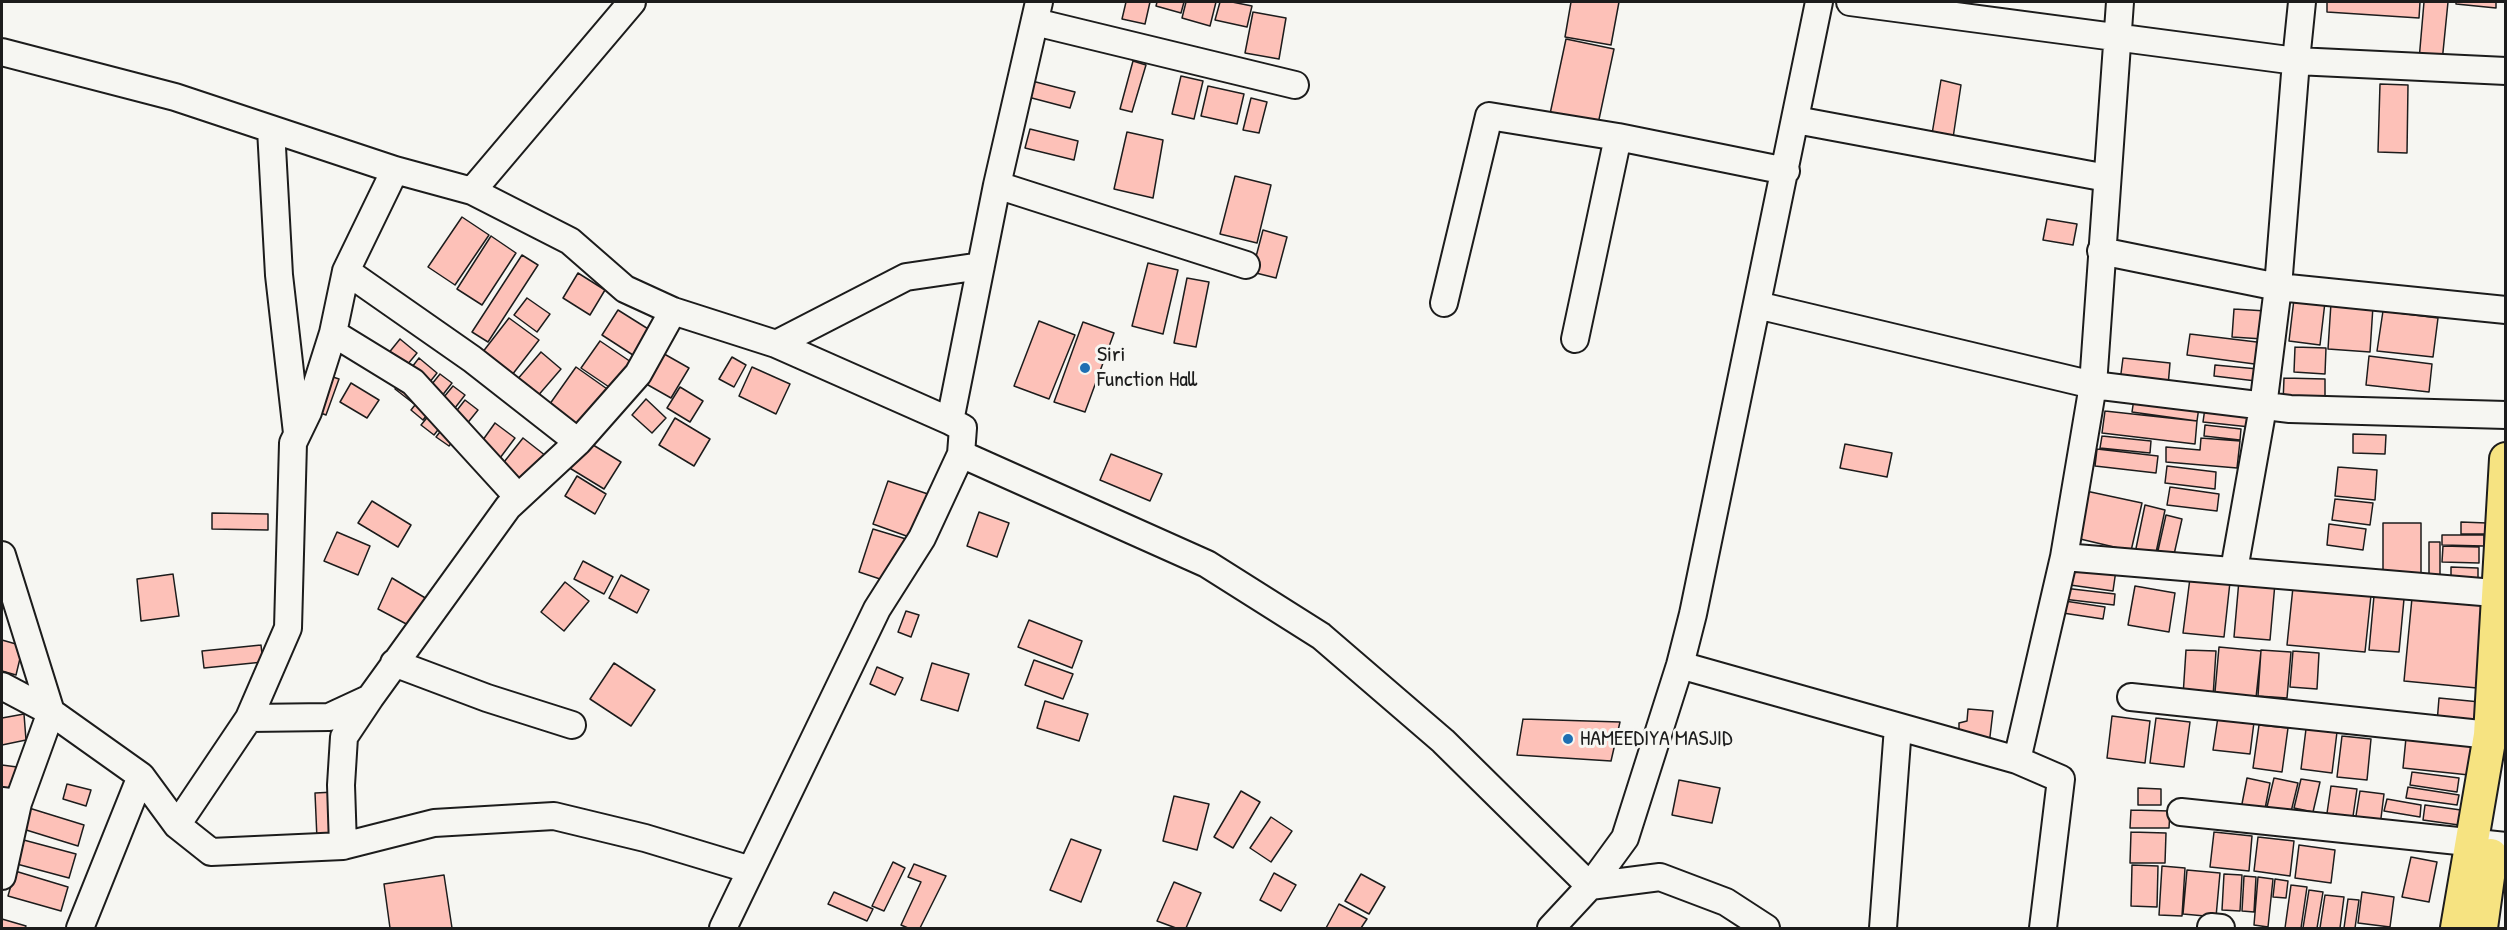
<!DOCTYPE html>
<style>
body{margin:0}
#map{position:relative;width:2507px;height:930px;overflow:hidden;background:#f6f6f2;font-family:"Patrick Hand",sans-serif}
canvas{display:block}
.frame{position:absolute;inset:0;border:3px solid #1c1c1c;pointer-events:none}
</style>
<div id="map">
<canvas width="2507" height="930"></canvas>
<div class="frame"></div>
</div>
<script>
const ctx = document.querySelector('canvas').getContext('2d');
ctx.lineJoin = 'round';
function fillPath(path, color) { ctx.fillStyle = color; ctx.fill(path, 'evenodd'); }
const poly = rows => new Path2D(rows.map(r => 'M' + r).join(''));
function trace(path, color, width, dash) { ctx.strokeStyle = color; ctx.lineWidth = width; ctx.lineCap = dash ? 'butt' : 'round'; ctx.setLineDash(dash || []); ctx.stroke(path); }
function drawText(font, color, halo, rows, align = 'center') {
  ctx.font = font + ' "Patrick Hand",sans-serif'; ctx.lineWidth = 6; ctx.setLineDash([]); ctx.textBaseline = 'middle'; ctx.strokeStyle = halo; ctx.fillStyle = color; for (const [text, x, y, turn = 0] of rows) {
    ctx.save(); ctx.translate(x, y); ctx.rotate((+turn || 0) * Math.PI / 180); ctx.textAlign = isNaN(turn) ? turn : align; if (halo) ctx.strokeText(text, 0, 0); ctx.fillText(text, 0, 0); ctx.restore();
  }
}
const building = poly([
 [1126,2,1150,2,1145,24,1122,19,1126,2],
 [1157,2,1184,2,1181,13,1156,6,1157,2],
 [1186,2,1216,2,1210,26,1182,18,1186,2],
 [1220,2,1232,2,1252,6,1247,27,1215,20,1220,2],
 [1571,2,1619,2,1611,45,1565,37,1571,2],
 [2327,2,2420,2,2419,18,2327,12,2327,2],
 [2424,2,2448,2,2442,62,2419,60,2424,2],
 [2456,2,2496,2,2496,8,2456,4,2456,2],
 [1253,12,1286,18,1279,59,1245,53,1253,12],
 [1566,39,1614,49,1598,124,1550,114,1566,39],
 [1133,61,1146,65,1132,112,1120,109,1133,61],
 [1181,76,1203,81,1194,119,1172,114,1181,76],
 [1941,80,1961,85,1953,138,1932,134,1941,80],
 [1032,81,1075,92,1070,108,1028,97,1032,81],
 [2380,84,2408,85,2407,153,2378,152,2380,84],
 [1208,86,1244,94,1237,124,1201,116,1208,86],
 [1251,98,1267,102,1259,133,1243,130,1251,98],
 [1030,129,1078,141,1074,160,1025,148,1030,129],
 [1127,132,1163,140,1153,198,1114,189,1127,132],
 [1235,176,1271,185,1257,243,1220,234,1235,176],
 [462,217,489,235,455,285,428,267,462,217],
 [2047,219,2077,224,2073,245,2043,240,2047,219],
 [1263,230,1287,237,1276,278,1252,272,1263,230],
 [491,236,516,253,482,305,457,289,491,236],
 [522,255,538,265,488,342,472,332,522,255],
 [1148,263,1178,270,1163,334,1132,326,1148,263],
 [578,273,605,290,590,315,563,298,578,273],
 [1187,278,1209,282,1196,347,1174,343,1187,278],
 [527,298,550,314,537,332,514,315,527,298],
 [2294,299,2325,302,2320,345,2289,341,2294,299],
 [2331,303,2373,306,2370,352,2328,349,2331,303],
 [2234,309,2266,311,2263,339,2232,337,2234,309],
 [618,310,653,332,636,357,602,335,618,310],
 [2383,311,2438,318,2433,357,2377,351,2383,311],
 [509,318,539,340,512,375,482,353,509,318],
 [1039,321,1075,335,1049,399,1014,386,1039,321],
 [1083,322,1114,333,1085,412,1054,402,1083,322],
 [2190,334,2265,343,2262,365,2187,355,2190,334],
 [400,339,417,353,392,383,375,370,400,339],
 [600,341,634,364,615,391,581,368,600,341],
 [2295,347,2326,348,2325,374,2294,372,2295,347],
 [659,351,689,368,671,398,641,381,659,351],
 [541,352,561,369,536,398,516,381,541,352],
 [2369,356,2432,364,2429,392,2366,385,2369,356],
 [732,357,746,365,734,387,719,379,732,357],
 [419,358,437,373,413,403,395,389,419,358],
 [2123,358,2170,363,2168,386,2120,381,2123,358],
 [2215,365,2258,369,2256,381,2214,376,2215,365],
 [576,367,610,391,581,432,547,408,576,367],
 [752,367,790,384,776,414,739,396,752,367],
 [318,372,339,379,326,415,305,407,318,372],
 [440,374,452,383,423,420,411,410,440,374],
 [2284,378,2325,379,2325,405,2283,403,2284,378],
 [351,383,379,400,367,418,340,402,351,383],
 [453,386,465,395,434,435,421,425,453,386],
 [680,387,703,401,690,422,667,408,680,387],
 [2135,392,2200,400,2197,421,2132,412,2135,392],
 [646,399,666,418,652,433,632,415,646,399],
 [465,400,478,410,449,446,436,437,465,400],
 [2205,408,2252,414,2250,427,2203,422,2205,408],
 [2105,411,2197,421,2195,444,2102,433,2105,411],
 [675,418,710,439,694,466,659,445,675,418],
 [495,423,515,438,500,458,480,444,495,423],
 [2205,425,2241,429,2240,440,2204,436,2205,425],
 [2353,434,2386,435,2385,454,2353,453,2353,434],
 [2102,436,2151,441,2150,453,2100,448,2102,436],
 [523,438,546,456,515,493,493,476,523,438],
 [2201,438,2240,441,2237,468,2166,462,2166,447,2200,450,2201,438],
 [585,440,621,462,604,489,568,467,585,440],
 [1845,444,1892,453,1887,477,1840,468,1845,444],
 [2097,449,2158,456,2156,473,2095,466,2097,449],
 [1111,454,1162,474,1150,501,1100,480,1111,454],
 [2167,466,2216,472,2215,489,2165,483,2167,466],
 [2338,467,2377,470,2375,500,2335,496,2338,467],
 [577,476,606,494,595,514,565,496,577,476],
 [888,481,928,494,912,538,873,524,888,481],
 [2170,487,2219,494,2217,511,2167,505,2170,487],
 [2086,491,2142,503,2131,551,2076,538,2086,491],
 [2335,499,2373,503,2370,525,2332,520,2335,499],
 [372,501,411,525,398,547,358,523,372,501],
 [2145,505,2165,510,2154,562,2134,558,2145,505],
 [979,512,1009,523,997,557,967,546,979,512],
 [212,513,268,514,268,530,212,529,212,513],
 [2166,515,2182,519,2173,559,2157,555,2166,515],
 [2461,522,2487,523,2487,534,2461,534,2461,522],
 [2383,523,2421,523,2421,579,2383,579,2383,523],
 [2329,524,2366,529,2363,550,2327,545,2329,524],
 [873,529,906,539,892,583,859,572,873,529],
 [337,532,370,546,358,575,324,561,337,532],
 [2442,535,2484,535,2484,546,2442,545,2442,535],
 [2429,542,2440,542,2440,580,2429,580,2429,542],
 [2443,546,2479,547,2479,563,2442,562,2443,546],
 [583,561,613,577,604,594,574,579,583,561],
 [2067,563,2116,570,2113,591,2063,584,2067,563],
 [2451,567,2478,568,2478,579,2451,579,2451,567],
 [173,574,179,616,141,621,137,579,173,574],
 [621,575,649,590,637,613,609,598,621,575],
 [392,578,427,599,412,627,378,609,392,578],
 [2190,578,2230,582,2224,637,2183,633,2190,578],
 [2239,580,2275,583,2270,640,2234,637,2239,580],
 [565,582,589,601,564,631,541,612,565,582],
 [2135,586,2175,593,2169,632,2128,625,2135,586],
 [2293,587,2371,595,2365,652,2287,645,2293,587],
 [2064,588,2115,594,2114,605,2063,599,2064,588],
 [2374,596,2404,599,2399,652,2369,650,2374,596],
 [2412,598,2485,604,2477,688,2404,681,2412,598],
 [2058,600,2105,607,2103,619,2056,612,2058,600],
 [906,611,919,615,911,637,898,632,906,611],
 [1029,620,1082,641,1072,668,1018,647,1029,620],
 [2,640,23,646,16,675,2,671,2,640],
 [261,645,263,662,204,668,202,651,261,645],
 [2219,647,2261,651,2255,707,2214,703,2219,647],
 [2186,650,2216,651,2213,697,2183,696,2186,650],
 [2261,650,2291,652,2287,698,2258,696,2261,650],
 [2293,651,2319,653,2317,689,2290,687,2293,651],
 [1034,660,1073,674,1063,699,1025,685,1034,660],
 [614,663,655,690,631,726,590,699,614,663],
 [932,663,969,674,958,711,921,700,932,663],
 [877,667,903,678,895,695,870,684,877,667],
 [2439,698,2480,702,2477,726,2437,723,2439,698],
 [1045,701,1088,714,1079,741,1037,728,1045,701],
 [1968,709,1993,711,1989,745,1959,740,1959,723,1967,721,1968,709],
 [24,714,26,740,2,745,2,718,24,714],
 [2112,716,2150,721,2145,763,2107,758,2112,716],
 [2218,717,2254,722,2250,754,2213,750,2218,717],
 [2156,718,2190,722,2184,767,2150,763,2156,718],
 [1523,719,1620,722,1611,761,1517,755,1523,719],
 [2259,725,2288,728,2282,772,2253,768,2259,725],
 [2306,729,2337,732,2332,773,2301,769,2306,729],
 [2342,736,2371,739,2367,780,2337,777,2342,736],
 [2406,738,2472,745,2469,775,2403,768,2406,738],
 [2,765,17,767,13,791,2,790,2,765],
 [2412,772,2459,778,2457,792,2410,785,2412,772],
 [2247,778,2270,783,2264,814,2241,809,2247,778],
 [2274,778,2298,783,2290,816,2266,811,2274,778],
 [2301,779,2320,782,2313,812,2294,808,2301,779],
 [1679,780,1720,788,1712,823,1672,815,1679,780],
 [67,784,91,790,86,806,63,799,67,784],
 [2331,786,2357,789,2352,823,2326,820,2331,786],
 [2408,787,2459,795,2457,805,2406,798,2408,787],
 [2138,788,2161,789,2161,805,2138,805,2138,788],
 [1241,791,1260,802,1233,848,1214,837,1241,791],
 [2360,791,2384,794,2380,826,2355,822,2360,791],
 [335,792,338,838,317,839,315,793,335,792],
 [1174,796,1209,804,1197,850,1163,841,1174,796],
 [2387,799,2421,805,2420,817,2384,811,2387,799],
 [2425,805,2468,811,2466,826,2423,820,2425,805],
 [29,808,84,825,78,846,23,829,29,808],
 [2131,810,2170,811,2169,828,2130,828,2131,810],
 [1271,817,1292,831,1271,862,1250,848,1271,817],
 [2131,832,2166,833,2165,863,2130,863,2131,832],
 [2214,832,2252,836,2249,871,2210,867,2214,832],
 [2258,837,2294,841,2290,876,2254,871,2258,837],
 [20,839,76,854,69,878,13,863,20,839],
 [1071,839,1101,850,1081,902,1050,890,1071,839],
 [2299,845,2335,850,2331,883,2295,878,2299,845],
 [2411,857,2437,862,2429,902,2402,897,2411,857],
 [893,862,905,868,884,911,872,906,893,862],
 [914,864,946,876,920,928,908,928,901,925,921,882,908,877,914,864],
 [2132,865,2158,866,2157,907,2131,906,2132,865],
 [2162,866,2185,868,2182,916,2159,915,2162,866],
 [2187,870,2220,873,2216,917,2183,914,2187,870],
 [15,871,68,887,61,911,8,896,15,871],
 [1274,873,1296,885,1281,911,1260,900,1274,873],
 [1361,874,1385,887,1369,914,1345,901,1361,874],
 [2224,874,2242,875,2240,911,2222,910,2224,874],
 [444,875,452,928,390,928,384,884,444,875],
 [2244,876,2256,877,2254,912,2242,911,2244,876],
 [2258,877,2273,879,2268,927,2254,925,2258,877],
 [2275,879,2288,881,2286,898,2273,897,2275,879],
 [1174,882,1201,893,1186,928,1176,928,1157,921,1174,882],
 [2291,885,2307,887,2301,928,2285,928,2291,885],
 [2309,890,2323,892,2317,928,2303,928,2309,890],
 [834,892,873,909,867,921,828,904,834,892],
 [2362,892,2394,897,2390,927,2358,923,2362,892],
 [2325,895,2344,897,2340,928,2320,928,2325,895],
 [2348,899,2359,900,2355,928,2344,928,2348,899],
 [1339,904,1367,919,1361,928,1326,928,1339,904],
 [2,919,26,926,25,928,2,928,2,919]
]);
const minor = poly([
 [1850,2,2296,61,2506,71],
 [2120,2,2093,385,2064,557,2506,594],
 [1035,22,1295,85],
 [2,52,175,97,395,170,472,191,570,241,625,289,673,311,776,344,950,421,963,428,961,454,1207,564,1321,636,1443,741,1590,886,1660,877,1726,902,1766,928],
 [1796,120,2107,178],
 [271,129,279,275,297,433],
 [997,185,1246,265],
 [472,191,632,2],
 [2101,251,2278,287,2506,310],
 [346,271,472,359,578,442],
 [1444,303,1489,116,1618,137],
 [1757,305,2093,385,2290,409,2506,415],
 [333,333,413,382,518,497],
 [1575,339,1618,137,1786,171],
 [776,344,906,277,981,266],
 [950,421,997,185,1039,2],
 [2,555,51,712,141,776,80,928],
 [2234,570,2263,407,2278,287,2296,61,2302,2],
 [394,663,487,698,572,725],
 [1680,665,2017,760,2061,779,2043,928],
 [2,686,51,712,18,803,2,801],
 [2131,697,2490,735],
 [249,718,288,628,293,443,308,412,333,333,346,271,395,170],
 [2017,760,2064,557],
 [141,776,177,825,211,852,343,846,434,823,554,816,645,838,751,870],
 [2181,812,2506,846],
 [177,825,249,718,329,717,370,698,508,507,578,442,638,374,673,311],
 [343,846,341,785,344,737,370,698],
 [2,876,18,803],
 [2211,927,2221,928],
 [723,928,877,609,922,538,961,454],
 [1551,928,1590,886,1625,838,1680,665,1693,614,1819,2],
 [1883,928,1898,727]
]);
const major = poly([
 [2457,928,2490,735,2506,459],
 [2481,928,2491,855]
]);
const markers = [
 [1085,368,6,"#1f6fb2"],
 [1568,739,6,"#1f6fb2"]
];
const poiNames = [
 ["Siri",1097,355],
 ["Function Hall",1097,380],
 ["HAMEEDIYA MASJID",1580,739]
];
fillPath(building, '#fdc1b8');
trace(building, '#1c1c1c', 1.5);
trace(minor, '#1c1c1c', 30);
trace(major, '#1c1c1c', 36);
trace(minor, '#f6f6f2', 26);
trace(major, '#f6e381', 32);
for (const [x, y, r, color] of markers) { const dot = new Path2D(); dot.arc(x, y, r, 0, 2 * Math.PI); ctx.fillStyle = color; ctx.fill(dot); trace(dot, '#f6f6f2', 2); }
drawText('22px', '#1c1c1c', '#f6f6f2', poiNames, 'left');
</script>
